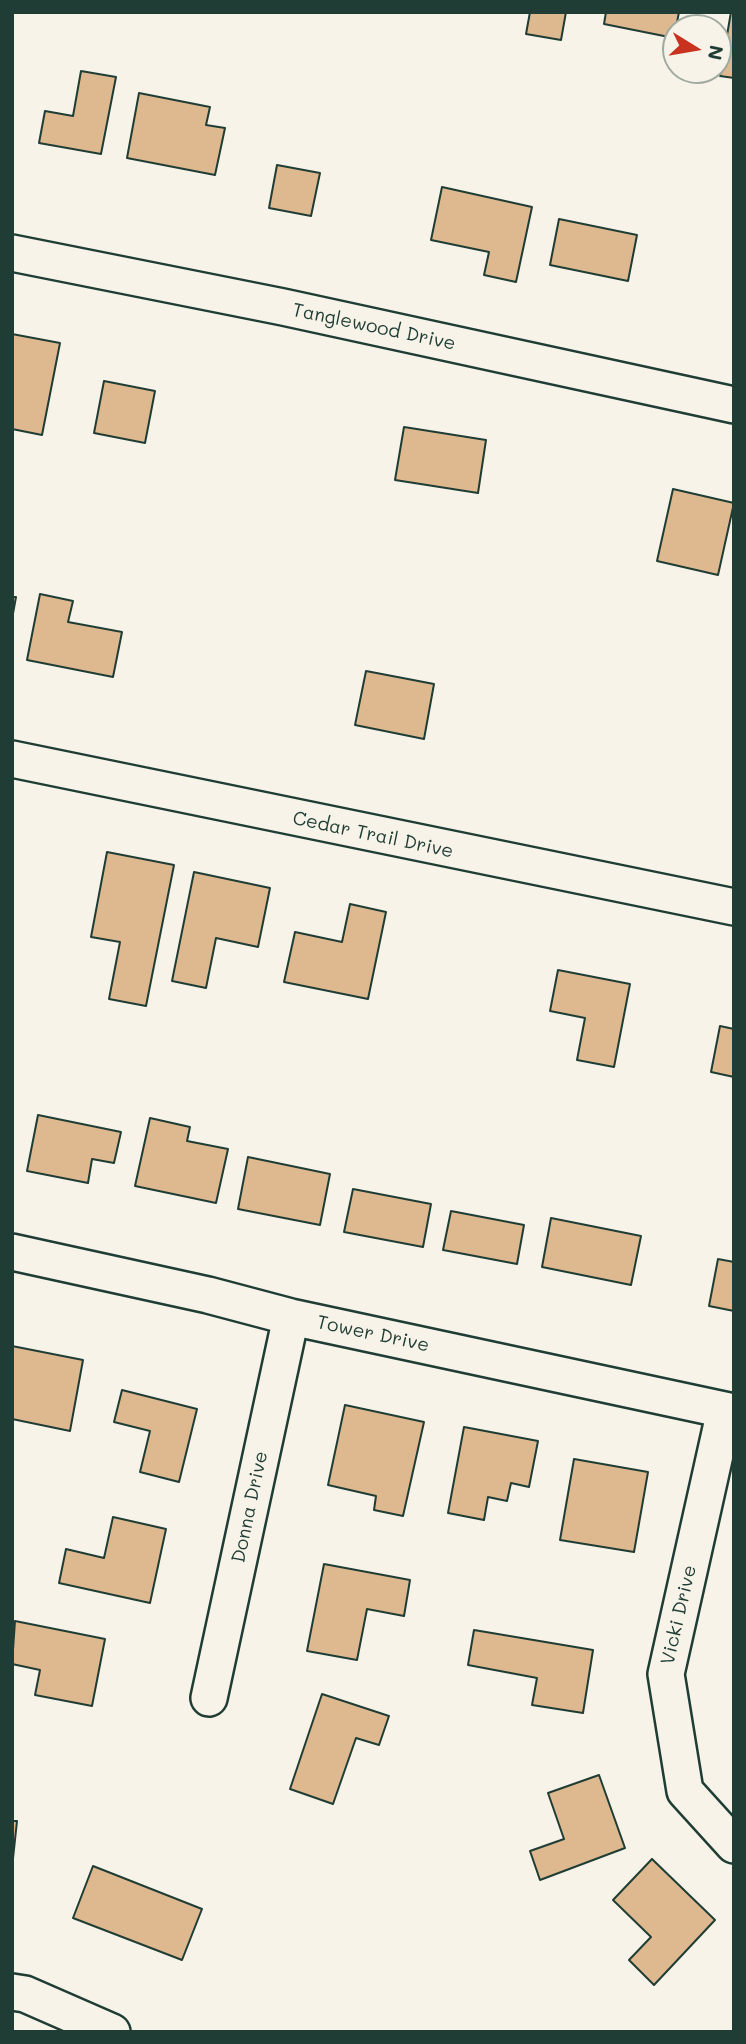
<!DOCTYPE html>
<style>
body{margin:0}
#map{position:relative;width:746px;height:2044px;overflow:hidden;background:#f7f3e8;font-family:Mali,sans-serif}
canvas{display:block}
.frame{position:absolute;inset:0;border:14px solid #1f3d34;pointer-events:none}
.north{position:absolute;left:662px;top:14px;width:70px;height:70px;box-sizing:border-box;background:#f7f3e8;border:2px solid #a1aaa0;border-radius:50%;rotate:101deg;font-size:19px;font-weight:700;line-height:28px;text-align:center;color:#1f3d34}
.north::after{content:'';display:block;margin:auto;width:24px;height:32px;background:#c8321e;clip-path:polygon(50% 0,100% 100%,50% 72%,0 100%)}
</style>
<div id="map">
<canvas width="746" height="2044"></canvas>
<div class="frame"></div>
<div class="north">N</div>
</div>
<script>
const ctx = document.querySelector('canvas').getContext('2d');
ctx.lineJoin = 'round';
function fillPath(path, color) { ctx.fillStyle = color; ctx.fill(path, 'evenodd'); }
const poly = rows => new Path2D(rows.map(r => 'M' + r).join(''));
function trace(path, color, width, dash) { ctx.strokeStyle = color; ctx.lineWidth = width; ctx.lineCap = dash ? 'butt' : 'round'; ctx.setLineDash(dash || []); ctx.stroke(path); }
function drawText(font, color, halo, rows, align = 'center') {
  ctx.font = font + ' Mali,sans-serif'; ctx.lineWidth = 7; ctx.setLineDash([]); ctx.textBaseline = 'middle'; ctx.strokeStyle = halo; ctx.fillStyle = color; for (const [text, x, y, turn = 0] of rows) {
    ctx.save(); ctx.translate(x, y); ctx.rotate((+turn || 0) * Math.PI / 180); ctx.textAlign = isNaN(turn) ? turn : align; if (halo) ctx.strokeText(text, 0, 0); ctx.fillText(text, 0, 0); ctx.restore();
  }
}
const building = poly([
 [530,12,566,12,561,40,526,34,530,12],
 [606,12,679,12,674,38,604,24,606,12],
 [731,12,734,12,734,78,720,76,731,12],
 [81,71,116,77,101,154,39,143,45,111,73,116,81,71],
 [139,93,210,107,206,125,225,128,215,175,127,158,139,93],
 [277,165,320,173,311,216,269,208,277,165],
 [442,187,532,207,516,282,484,275,489,252,431,240,442,187],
 [559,219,637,235,628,281,550,265,559,219],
 [12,334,60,343,42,435,12,429,12,334],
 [104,381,155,391,145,443,94,433,104,381],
 [404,427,486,440,478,493,395,480,404,427],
 [673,489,734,503,718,575,657,561,673,489],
 [40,594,73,601,68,622,122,632,113,677,27,660,40,594],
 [12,597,16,597,12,619,12,597],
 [366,671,434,684,424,739,355,725,366,671],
 [107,852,174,865,146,1006,109,999,120,942,91,937,107,852],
 [194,872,270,888,258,947,216,938,206,988,172,981,194,872],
 [350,904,386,912,368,999,284,982,295,932,342,942,350,904],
 [558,970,630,984,614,1067,577,1060,585,1018,550,1011,558,970],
 [720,1026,734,1029,734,1077,711,1072,720,1026],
 [38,1115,121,1132,114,1163,92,1159,88,1183,27,1171,38,1115],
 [150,1118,190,1127,187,1141,228,1149,216,1203,135,1186,150,1118],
 [248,1157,330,1174,320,1225,238,1209,248,1157],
 [353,1189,431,1204,423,1247,344,1232,353,1189],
 [451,1211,524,1225,517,1264,443,1250,451,1211],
 [551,1218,641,1236,631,1285,542,1267,551,1218],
 [718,1259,734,1262,734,1311,709,1306,718,1259],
 [12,1346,83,1360,70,1431,12,1419,12,1346],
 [122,1390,197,1409,179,1482,140,1472,150,1431,114,1422,122,1390],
 [345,1405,424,1422,403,1516,374,1510,376,1496,328,1485,345,1405],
 [464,1427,538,1441,529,1487,511,1483,507,1501,488,1497,484,1520,448,1513,464,1427],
 [574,1459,648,1472,634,1552,560,1540,574,1459],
 [113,1517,166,1529,150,1603,59,1583,66,1549,104,1558,113,1517],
 [324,1564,410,1580,404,1616,367,1609,357,1660,307,1651,324,1564],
 [15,1621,105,1639,92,1706,35,1695,40,1670,12,1664,15,1621],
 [474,1630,593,1650,583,1713,532,1705,537,1678,468,1665,474,1630],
 [322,1694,389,1716,379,1745,356,1738,333,1804,290,1789,322,1694],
 [599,1775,625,1848,540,1880,530,1851,564,1839,548,1793,599,1775],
 [12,1821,17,1821,12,1868,12,1821],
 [652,1859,715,1920,654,1985,629,1960,651,1937,613,1900,652,1859],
 [93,1866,202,1909,182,1960,73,1918,93,1866]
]);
const street = poly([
 [12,253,283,307,734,405],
 [12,759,734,907],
 [12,1252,208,1295,291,1317,734,1412],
 [725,1410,666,1674,685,1791,734,1845],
 [209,1698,291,1317],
 [12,1992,25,1994,112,2032]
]);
const streetNames = [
 ["Tanglewood Drive",374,327,12],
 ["Cedar Trail Drive",373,835,12],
 ["Tower Drive",373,1334,12],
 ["Donna Drive",250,1507,-78],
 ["Vicki Drive",679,1615,-77]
];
fillPath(building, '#deb88f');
trace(building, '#1f3d34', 2);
trace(street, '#1f3d34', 40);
trace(street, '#f7f3e8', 35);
drawText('19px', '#1f3d34', '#f7f3e8', streetNames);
</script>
